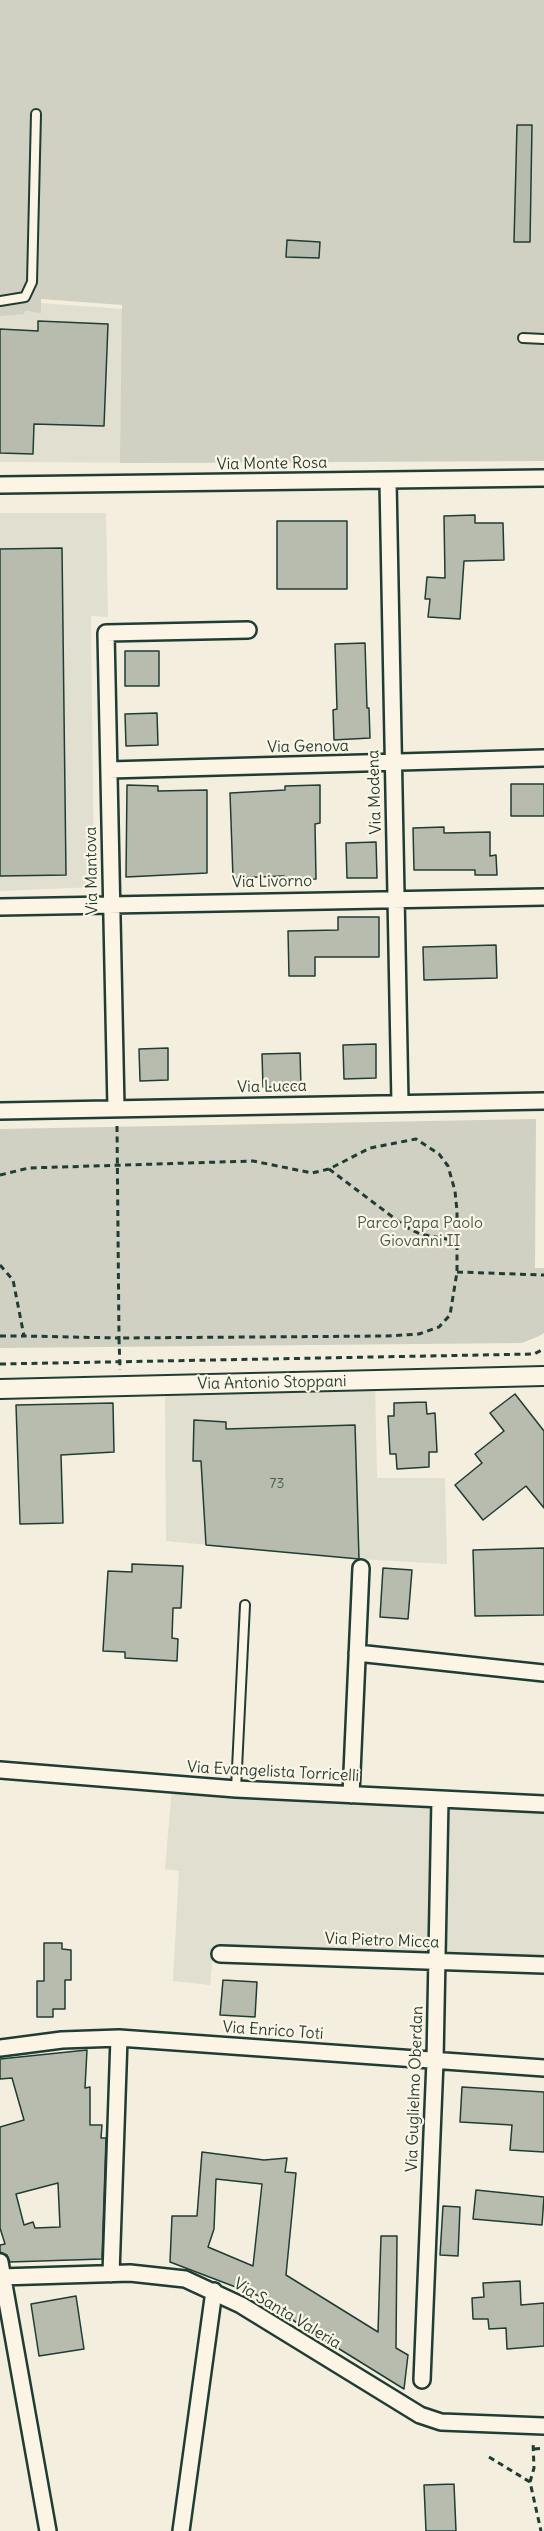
<!DOCTYPE html>
<style>
body{margin:0}
canvas{display:block;background:#f3eede}
</style>
<canvas width="544" height="2531"></canvas>
<script>
const ctx = document.querySelector('canvas').getContext('2d');
ctx.lineJoin = 'round';
function fillPath(path, color) { ctx.fillStyle = color; ctx.fill(path, 'evenodd'); }
const poly = rows => new Path2D(rows.map(r => 'M' + r).join(''));
function trace(path, color, width, dash) { ctx.strokeStyle = color; ctx.lineWidth = width; ctx.lineCap = dash ? 'butt' : 'round'; ctx.setLineDash(dash || []); ctx.stroke(path); }
function drawText(font, color, halo, rows, align = 'center') {
  ctx.font = font + ' Delius,sans-serif'; ctx.lineWidth = 4.5; ctx.setLineDash([]); ctx.textBaseline = 'middle'; ctx.strokeStyle = halo; ctx.fillStyle = color; for (const [text, x, y, turn = 0] of rows) {
    ctx.save(); ctx.translate(x, y); ctx.rotate((+turn || 0) * Math.PI / 180); ctx.textAlign = isNaN(turn) ? turn : align; if (halo) ctx.strokeText(text, 0, 0); ctx.fillText(text, 0, 0); ctx.restore();
  }
}
const built = poly([
 [39,303,123,309,213,440,212,463,0,462,0,310,37,312],
 [0,513,106,513,108,617,91,616,94,887,0,891],
 [375,1383,377,1478,445,1478,447,1564,359,1559,166,1541,165,1388],
 [172,1788,544,1806,544,1963,213,1952,210,1985,173,1981,179,1871,165,1869]
]);
const green = poly([
 [0,0,544,0,544,461,120,463,122,305,41,299,41,313,25,311,24,314,0,316],
 [536,1119,535,1268,544,1268,544,1333,539,1336,522,1343,0,1348,0,1129]
]);
const building = poly([
 [517,125,532,125,530,242,514,242,517,125],
 [287,240,320,242,319,258,286,257,287,240],
 [38,321,108,324,104,426,34,424,33,454,0,453,0,329,38,331,38,321],
 [475,515,475,523,503,523,504,560,464,561,460,619,428,617,430,599,425,599,427,577,445,578,444,516,475,515],
 [277,521,347,521,347,589,277,589,277,521],
 [62,548,66,875,0,876,0,549,62,548],
 [365,643,367,708,369,708,370,738,334,740,333,710,337,709,335,644,365,643],
 [125,651,159,651,159,686,125,686,125,651],
 [157,713,158,745,126,746,125,714,157,713],
 [511,784,544,784,544,816,511,816,511,784],
 [127,785,158,786,158,791,207,790,207,873,126,877,127,785],
 [320,785,320,823,315,824,316,879,284,880,284,876,233,878,230,793,285,790,285,786,320,785],
 [444,827,444,833,490,832,490,856,496,855,497,875,475,875,475,870,414,870,413,828,444,827],
 [376,842,377,878,347,878,346,843,376,842],
 [338,917,379,917,379,957,315,957,315,976,289,976,288,931,338,930,338,917],
 [496,945,497,978,424,980,423,947,496,945],
 [376,1044,376,1078,344,1079,343,1045,376,1044],
 [168,1048,168,1080,140,1081,139,1049,168,1048],
 [300,1053,301,1087,263,1087,262,1054,300,1053],
 [515,1394,544,1431,544,1508,526,1486,483,1520,455,1485,482,1463,475,1454,504,1431,490,1413,515,1394],
 [426,1402,427,1414,435,1413,437,1452,429,1452,429,1467,397,1469,396,1454,390,1454,388,1416,394,1416,394,1403,426,1402],
 [113,1403,114,1452,61,1455,63,1523,20,1524,16,1405,113,1403],
 [194,1420,226,1422,226,1429,355,1425,359,1559,206,1545,201,1461,193,1461,194,1420],
 [544,1548,544,1615,475,1616,473,1550,544,1548],
 [132,1564,183,1566,181,1608,173,1608,172,1638,178,1639,177,1661,125,1658,125,1652,103,1651,108,1571,132,1572,132,1564],
 [383,1568,412,1570,408,1619,380,1617,383,1568],
 [44,1943,62,1943,62,1949,71,1950,71,1980,65,1980,65,2009,53,2009,53,2017,37,2017,37,1981,44,1981,44,1943],
 [223,1980,257,1982,255,2017,220,2015,223,1980],
 [87,2050,85,2088,90,2087,90,2125,102,2125,101,2138,106,2138,102,2259,10,2262,7,2255,0,2252,0,2245,5,2244,0,2228,0,2127,24,2120,12,2078,0,2079,0,2059,87,2050],
 [58,2183,60,2227,35,2228,33,2222,24,2225,16,2194,58,2183],
 [462,2087,544,2092,544,2152,510,2150,512,2125,460,2122,462,2087],
 [202,2152,264,2160,287,2158,285,2172,296,2173,286,2275,378,2332,381,2236,397,2236,396,2348,408,2355,404,2389,265,2303,267,2299,170,2262,172,2216,197,2216,202,2152],
 [216,2179,262,2184,253,2266,208,2247,214,2229,216,2179],
 [476,2190,544,2197,542,2225,473,2219,476,2190],
 [443,2206,460,2207,458,2256,440,2255,443,2206],
 [520,2281,521,2305,544,2303,544,2346,507,2349,506,2328,489,2329,488,2319,473,2319,472,2298,484,2297,483,2283,520,2281],
 [76,2296,84,2349,39,2356,31,2304,76,2296],
 [454,2484,456,2531,426,2531,424,2485,454,2484]
]);
const path = poly([
 [329,1169,406,1227,420,1234,457,1241],
 [0,1175,29,1168,253,1161,312,1173,329,1169,370,1148,416,1139,439,1154,448,1166,455,1191,457,1211,457,1272,450,1315,439,1327,419,1334,386,1336,119,1338,120,1370],
 [0,1265,13,1280,24,1336,119,1338,117,1125],
 [457,1272,544,1275],
 [0,1336,24,1336],
 [0,1364,534,1354,544,1349],
 [534,2449,544,2448],
 [489,2457,530,2482,541,2531],
 [530,2482,534,2468,533,2442]
]);
const service = poly([
 [0,301,25,297,32,282,36,114],
 [523,338,544,339],
 [236,1789,245,1605]
]);
const minor = poly([
 [388,481,400,1103],
 [0,485,544,478],
 [109,770,544,758],
 [0,907,544,897],
 [116,1108,106,633,248,630],
 [0,1111,544,1101],
 [357,1653,544,1673],
 [0,1770,236,1789,544,1804],
 [351,1795,361,1568],
 [220,1954,544,1965],
 [0,2048,62,2040,119,2038,544,2068],
 [0,2262,48,2531],
 [111,2274,119,2038],
 [0,2277,130,2273,185,2279,241,2305,420,2415,441,2422,544,2426],
 [422,2380,435,2061,440,1799],
 [181,2531,214,2291]
]);
const tertiary = poly([
 [0,1389,544,1376]
]);
const numberNames = [
 ["73",277,1484]
];
const streetNames = [
 ["Via Monte Rosa",272,464,-1],
 ["Via Genova",308,747,-1],
 ["Via Modena",375,792,-92],
 ["Via Mantova",92,871,-91],
 ["Via Livorno",272,882,-1],
 ["Via Lucca",272,1087,-1],
 ["Via Antonio Stoppani",272,1383,-1],
 ["Via Evangelista Torricelli",273,1772,3],
 ["Via Pietro Micca",382,1941,2],
 ["Via Enrico Toti",273,2031,4],
 ["Via Guglielmo Oberdan",415,2089,-88],
 ["Via Santa Valeria",287,2314,31]
];
const parkNames = [
 ["Parco Papa Paolo",420,1223],
 ["Giovanni II",420,1241]
];
fillPath(built, '#e1dfd0');
fillPath(green, '#d0d1c2');
fillPath(building, '#b8bcae');
trace(building, '#1f3d34', 1.5);
trace(service, '#1f3d34', 12);
trace(minor, '#1f3d34', 20);
trace(tertiary, '#1f3d34', 22);
trace(path, '#1f3d34', 3, [6, 4.5]);
trace(service, '#fcf5e5', 8);
trace(minor, '#fcf5e5', 15);
trace(tertiary, '#fcf5e5', 18);
drawText('14px', '#455d52', null, numberNames);
drawText('16px', '#1f3d34', '#fcf5e5', streetNames);
drawText('16px', '#425b50', '#fcf5e5', parkNames);
</script>
